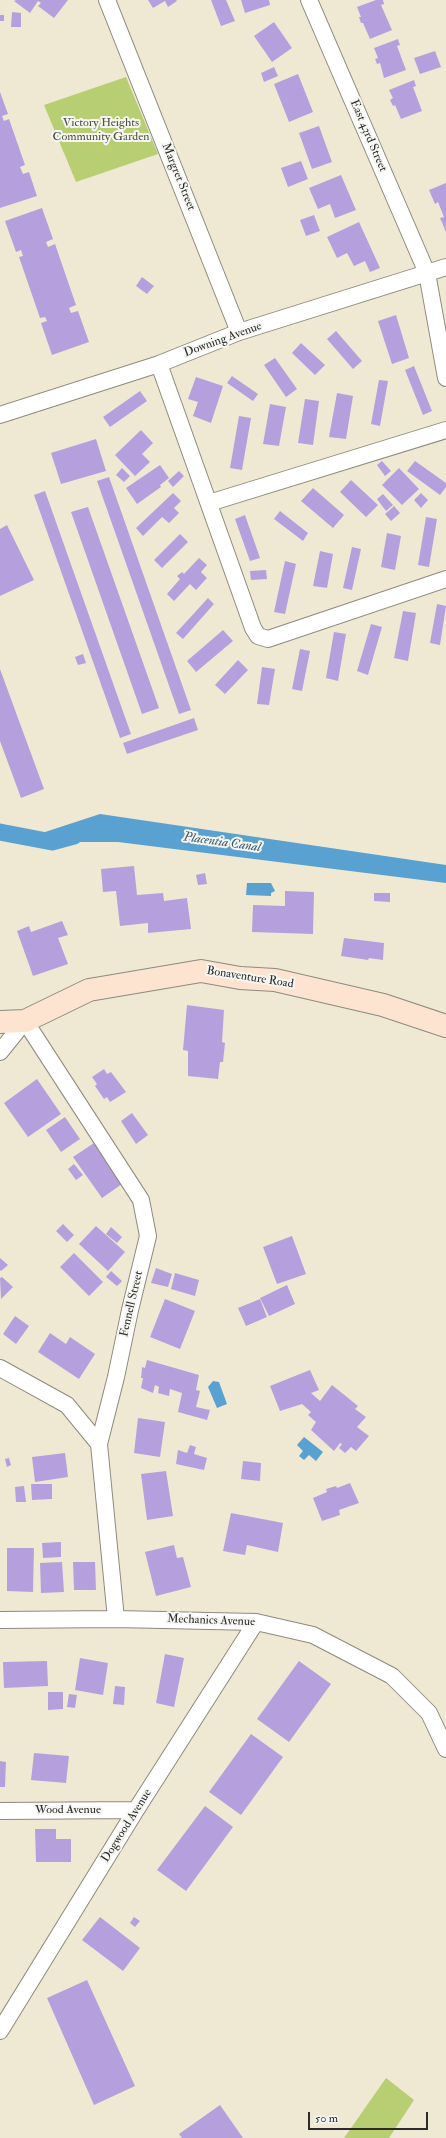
<!DOCTYPE html>
<style>
body{margin:0}
#map{position:relative;width:446px;height:2138px;overflow:hidden;background:#efe9d3;font-family:"IM FELL Double Pica",serif}
canvas{display:block}
.scale{position:absolute;left:308px;top:2112px;width:120px;height:18px;box-sizing:border-box;border:2px solid #2b2b2b;border-top:0;padding-left:5px;font-size:12px;line-height:14px;white-space:nowrap;color:#2b2b2b;-webkit-text-stroke:3px #f6f6f2;paint-order:stroke}
</style>
<div id="map">
<canvas width="446" height="2138"></canvas>
<div class="scale">50 m</div>
</div>
<script>
const ctx = document.querySelector('canvas').getContext('2d');
ctx.lineJoin = 'round';
function fillPath(path, color) { ctx.fillStyle = color; ctx.fill(path, 'evenodd'); }
const poly = rows => new Path2D(rows.map(r => 'M' + r).join(''));
function trace(path, color, width, dash) { ctx.strokeStyle = color; ctx.lineWidth = width; ctx.lineCap = dash ? 'butt' : 'round'; ctx.setLineDash(dash || []); ctx.stroke(path); }
function drawText(font, color, halo, rows, align = 'center') {
  ctx.font = font + ' "IM FELL Double Pica",serif'; ctx.lineWidth = 4; ctx.setLineDash([]); ctx.textBaseline = 'middle'; ctx.strokeStyle = halo; ctx.fillStyle = color; for (const [text, x, y, turn = 0] of rows) {
    ctx.save(); ctx.translate(x, y); ctx.rotate((+turn || 0) * Math.PI / 180); ctx.textAlign = isNaN(turn) ? turn : align; if (halo) ctx.strokeText(text, 0, 0); ctx.fillText(text, 0, 0); ctx.restore();
  }
}
const green = poly([
 [126,77,158,154,76,182,44,105],
 [386,2078,414,2100,389,2138,344,2138]
]);
const water = poly([
 [100,814,446,865,446,883,118,842,52,842,0,832,0,827,42,833],
 [247,883,271,883,275,891,271,893,271,896,246,895],
 [213,1381,219,1382,227,1404,217,1408,208,1387],
 [304,1437,323,1452,316,1461,309,1455,304,1460,299,1456,303,1451,297,1445]
]);
const canal = poly([
 [0,832,52,842,74,836]
]);
const building = poly([
 [16,0,68,0,54,18,38,6,41,3,38,1,30,13,14,1],
 [148,0,176,0,177,1,168,7,165,1,153,8],
 [211,0,226,0,235,21,221,26],
 [241,0,269,0,270,5,245,13],
 [376,0,383,0,384,4,381,5,392,30,370,39,363,23,361,23,359,17,361,17,357,7],
 [12,12,21,13,21,27,11,27],
 [0,15,4,15,4,21,0,21],
 [274,22,292,48,272,62,254,36],
 [398,39,400,45,397,46,406,70,384,78,380,63,377,64,375,59,378,58,374,48],
 [435,51,441,67,420,74,414,58],
 [274,67,278,76,264,82,261,73],
 [298,74,313,112,289,122,274,84],
 [414,80,416,86,413,87,422,111,401,119,395,105,393,106,390,100,393,98,389,90],
 [0,92,8,114,2,116,4,121,9,119,25,165,20,167,23,174,29,172,37,196,0,208],
 [319,126,332,162,312,169,299,133],
 [301,161,308,179,288,187,281,168],
 [341,175,356,210,335,218,330,204,318,209,309,188],
 [446,183,446,232,440,218,444,217,438,202,435,204,429,190],
 [42,208,53,239,46,242,48,247,55,244,76,305,69,308,71,313,78,311,89,342,52,355,41,323,47,321,45,317,40,318,19,257,23,256,21,250,16,252,5,221],
 [314,215,320,231,306,236,300,220],
 [359,222,380,268,370,272,365,261,354,266,347,253,337,258,327,237],
 [142,277,154,286,147,294,136,286],
 [396,315,409,358,392,364,378,321],
 [336,331,362,361,353,369,327,339],
 [301,343,325,365,315,375,292,353],
 [275,358,297,389,286,397,264,365],
 [414,366,432,411,423,415,405,370],
 [232,376,258,394,253,401,227,383],
 [196,377,223,386,211,423,193,416,198,402,188,399],
 [379,380,388,381,380,426,371,424],
 [140,391,147,401,110,427,103,417],
 [337,393,353,396,346,439,329,437],
 [305,399,319,401,313,445,298,443],
 [270,404,286,407,279,446,263,444],
 [239,416,251,418,242,470,230,468],
 [141,430,153,443,142,454,150,462,135,476,115,455],
 [96,439,106,471,61,484,51,453],
 [382,461,391,471,385,476,377,465],
 [415,461,446,483,446,487,440,495,407,471],
 [160,465,169,478,160,485,161,487,137,504,126,488],
 [122,468,130,476,124,482,116,475],
 [399,468,419,489,402,505,382,485],
 [179,471,184,476,173,487,168,481],
 [109,477,191,710,179,714,97,481],
 [351,480,378,505,366,517,340,492],
 [313,488,344,515,333,528,301,501],
 [45,491,131,734,120,738,34,495],
 [173,493,181,501,174,508,179,513,169,523,162,517,143,536,136,528],
 [421,493,428,500,421,508,414,500],
 [383,494,393,505,386,511,377,499],
 [394,506,400,513,391,521,385,514],
 [88,507,159,708,142,714,71,512],
 [280,511,308,533,303,541,274,519],
 [245,515,260,558,250,561,235,519],
 [426,517,437,519,429,567,418,565],
 [7,525,34,580,0,596,0,529],
 [387,533,401,536,395,570,381,567],
 [180,534,188,542,162,568,154,560],
 [352,547,361,549,352,590,343,588],
 [320,551,333,554,327,588,313,586],
 [199,558,207,565,201,572,207,578,196,590,190,584,174,601,167,594,180,579,177,576,182,572,184,574],
 [285,561,296,564,285,614,274,612],
 [266,570,267,579,251,580,250,571],
 [208,598,214,604,183,639,176,633],
 [437,604,446,606,440,645,430,643],
 [403,611,416,613,408,661,394,658],
 [371,624,382,627,368,675,357,671],
 [223,630,233,641,196,672,187,661],
 [334,632,346,634,338,681,326,678],
 [300,649,310,651,302,691,292,689],
 [83,654,86,663,78,665,75,657],
 [238,660,248,670,225,694,215,685],
 [262,667,275,669,269,705,257,704],
 [0,669,44,789,21,798,0,741],
 [194,718,198,730,127,754,123,743],
 [134,866,137,895,163,893,164,901,187,898,191,929,148,933,148,923,120,926,116,891,103,892,101,869],
 [205,873,207,884,198,885,196,875],
 [285,891,314,892,313,934,252,932,253,905,285,906],
 [374,893,390,893,390,902,374,901],
 [62,921,68,935,58,938,68,964,33,976,17,931,29,926,31,932],
 [344,938,384,943,383,960,369,958,368,960,341,956],
 [187,1005,224,1010,222,1042,225,1043,223,1062,220,1062,218,1079,188,1076,188,1051,183,1050],
 [104,1069,107,1074,111,1072,126,1092,110,1102,107,1097,104,1099,95,1086,97,1084,92,1077],
 [37,1079,61,1114,28,1137,4,1103],
 [132,1113,148,1135,136,1144,121,1121],
 [65,1117,80,1139,61,1152,46,1130],
 [94,1143,122,1184,102,1198,73,1157],
 [74,1164,83,1175,76,1180,68,1169],
 [63,1224,74,1235,67,1242,56,1231],
 [96,1226,125,1252,108,1271,79,1244],
 [111,1227,122,1237,117,1243,106,1234],
 [292,1236,306,1274,277,1284,263,1247],
 [74,1253,103,1282,89,1296,60,1267],
 [0,1258,8,1265,1,1271,0,1270],
 [156,1268,172,1274,168,1287,151,1283],
 [111,1271,122,1281,117,1286,106,1277],
 [175,1273,199,1280,195,1296,171,1289],
 [2,1277,13,1287,1,1299,0,1278],
 [287,1285,295,1304,269,1316,260,1298],
 [165,1299,195,1311,180,1349,150,1337],
 [260,1299,267,1317,246,1326,238,1308],
 [15,1316,29,1326,16,1344,3,1334],
 [50,1333,66,1344,70,1337,95,1354,79,1379,38,1352],
 [147,1360,199,1375,196,1390,200,1391,196,1407,210,1410,207,1420,178,1412,182,1393,170,1389,169,1396,158,1393,159,1387,155,1385,153,1393,141,1388,143,1378,141,1378,142,1367,145,1368],
 [310,1370,319,1390,311,1393,320,1401,332,1385,358,1406,355,1409,366,1417,357,1427,369,1436,356,1451,351,1447,345,1453,339,1448,342,1444,340,1443,334,1451,311,1430,316,1422,308,1415,311,1412,302,1404,280,1411,270,1386],
 [138,1418,165,1422,160,1457,134,1453],
 [190,1445,196,1447,194,1454,207,1458,204,1470,176,1464,178,1450,187,1453],
 [65,1453,68,1477,35,1482,32,1457],
 [9,1458,11,1465,7,1467,5,1459],
 [243,1461,261,1463,260,1481,241,1479],
 [166,1471,173,1516,147,1520,141,1474],
 [350,1483,359,1503,339,1510,340,1515,322,1521,313,1498,327,1492,326,1489,336,1486,337,1488],
 [31,1484,52,1484,52,1499,32,1500],
 [24,1486,26,1502,16,1502,15,1487],
 [231,1513,283,1523,278,1552,247,1545,245,1555,223,1551],
 [61,1542,61,1557,43,1558,42,1543],
 [174,1545,177,1558,183,1557,191,1587,156,1596,145,1552],
 [7,1548,34,1548,33,1592,7,1591],
 [62,1562,64,1592,41,1593,40,1563],
 [73,1562,95,1562,96,1590,74,1590],
 [165,1654,184,1658,174,1707,156,1703],
 [80,1658,108,1663,103,1695,75,1690],
 [47,1661,48,1686,4,1688,3,1662],
 [299,1661,331,1684,289,1742,257,1719],
 [115,1686,125,1687,124,1705,113,1704],
 [48,1692,63,1692,63,1709,48,1710],
 [69,1694,77,1695,75,1708,67,1707],
 [251,1734,283,1757,241,1815,209,1792],
 [34,1753,69,1756,66,1783,31,1780],
 [0,1761,6,1762,5,1787,0,1787],
 [205,1806,233,1827,186,1891,157,1870],
 [35,1829,56,1829,56,1839,71,1839,71,1862,36,1862],
 [100,1917,140,1948,123,1971,82,1940],
 [134,1917,140,1921,135,1927,130,1923],
 [87,1980,135,2086,94,2105,47,1998],
 [220,2105,243,2138,182,2138,179,2134]
]);
const street = poly([
 [107,0,239,332],
 [309,0,427,273,446,378],
 [159,364,253,628,258,636,268,639,446,579],
 [0,415,159,364,239,332,446,267],
 [209,503,446,430],
 [0,1052,25,1021,141,1200,148,1236,130,1310,116,1377,99,1444,116,1619],
 [0,1368,67,1405,99,1444],
 [0,1620,116,1619,256,1622,313,1635,392,1676,429,1713,446,1749],
 [0,1811,136,1810],
 [0,2031,136,1810,256,1622]
]);
const secondary = poly([
 [0,1022,25,1021,89,990,201,971,240,978,275,980,383,1005,446,1026]
]);
const parkNames = [
 ["Victory Heights",101,123],
 ["Community Garden",101,137]
];
const streetNames = [
 ["East 43rd Street",368,136,67],
 ["Margret Street",178,177,68],
 ["Downing Avenue",223,340,-20],
 ["Bonaventure Road",250,978,9],
 ["Fennell Street",132,1304,-77],
 ["Mechanics Avenue",211,1621,2],
 ["Wood Avenue",68,1810],
 ["Dogwood Avenue",127,1826,-58]
];
const waterNames = [
 ["Placentia Canal",222,843,8]
];
fillPath(green, '#b7ce73');
fillPath(water, '#59a1d0');
trace(canal, '#59a1d0', 17);
fillPath(building, '#b5a0dd');
trace(street, '#8d8a7f', 18);
trace(secondary, '#8d8a7f', 24);
trace(street, '#fff', 16);
trace(secondary, '#fde4d1', 22);
drawText('12px', '#4e543d', '#f6f6f2', parkNames);
drawText('12px', '#2b2b2b', '#f6f6f2', streetNames);
drawText('italic 13px', '#3d5a6d', '#f6f6f2', waterNames);
</script>
